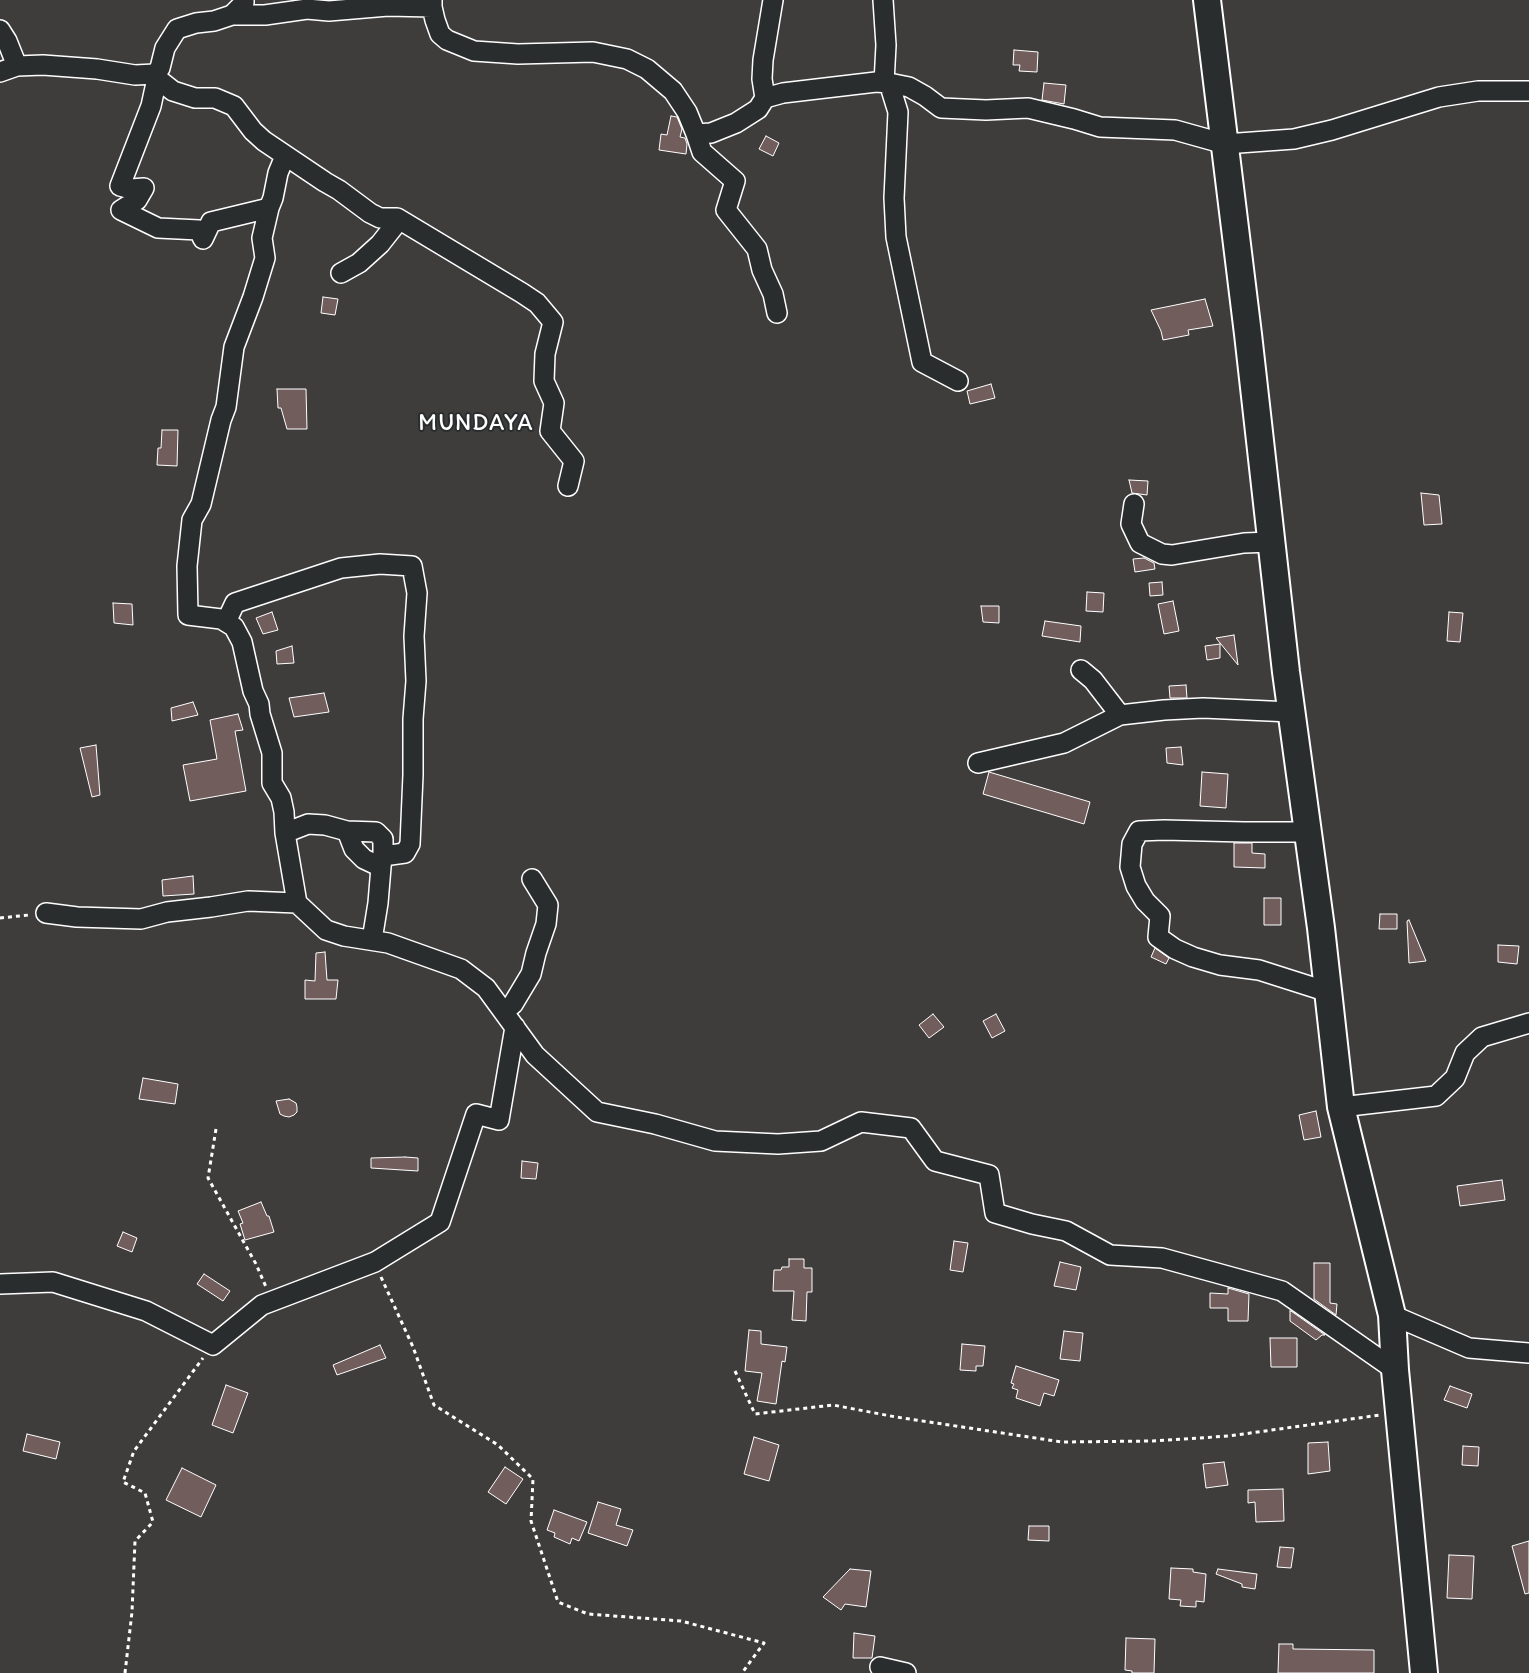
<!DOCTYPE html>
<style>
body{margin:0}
canvas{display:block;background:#3f3c3c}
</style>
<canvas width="1529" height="1673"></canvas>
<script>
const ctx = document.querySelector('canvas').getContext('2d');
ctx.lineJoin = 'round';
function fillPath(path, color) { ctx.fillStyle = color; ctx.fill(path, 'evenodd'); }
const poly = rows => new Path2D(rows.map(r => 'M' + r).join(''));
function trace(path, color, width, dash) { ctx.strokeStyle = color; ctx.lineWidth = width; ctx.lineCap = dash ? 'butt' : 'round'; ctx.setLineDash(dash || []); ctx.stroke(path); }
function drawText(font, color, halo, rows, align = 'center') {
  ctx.font = font + ' Itim,sans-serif'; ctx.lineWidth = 4; ctx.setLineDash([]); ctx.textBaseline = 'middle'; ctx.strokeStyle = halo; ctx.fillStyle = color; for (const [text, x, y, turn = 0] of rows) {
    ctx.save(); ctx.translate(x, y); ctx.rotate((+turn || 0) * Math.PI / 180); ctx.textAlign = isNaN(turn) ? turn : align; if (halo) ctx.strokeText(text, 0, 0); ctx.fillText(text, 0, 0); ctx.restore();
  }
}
const building = poly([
 [1014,50,1038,52,1037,72,1019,71,1020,65,1013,65,1014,50],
 [1044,83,1066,85,1064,104,1042,100,1044,83],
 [671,116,677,117,682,129,680,137,685,138,687,144,686,154,659,150,661,134,667,135,671,116],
 [766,136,779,143,773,156,759,149,766,136],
 [323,297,338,299,335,315,321,313,323,297],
 [1205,299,1213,326,1188,330,1189,335,1163,340,1161,331,1151,310,1205,299],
 [991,384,995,398,970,404,967,391,991,384],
 [277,389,306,389,307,429,287,429,281,408,278,408,277,389],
 [162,430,178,430,177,466,157,465,158,448,161,448,162,430],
 [1129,480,1148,481,1147,495,1132,493,1129,480],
 [1421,493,1439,495,1442,524,1424,525,1421,493],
 [1144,558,1154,563,1155,569,1135,572,1133,559,1144,558],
 [1162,582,1163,595,1150,596,1149,583,1162,582],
 [1087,592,1104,593,1103,612,1086,611,1087,592],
 [1173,601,1179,631,1164,634,1158,604,1173,601],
 [113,603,132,604,133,625,114,623,113,603],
 [981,606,999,606,999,623,983,622,981,606],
 [272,612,278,630,263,634,256,618,272,612],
 [1449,612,1463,613,1460,642,1447,641,1449,612],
 [1045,621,1081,626,1080,642,1042,636,1045,621],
 [1234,635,1238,665,1216,638,1234,635],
 [1220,644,1220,658,1207,660,1205,646,1220,644],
 [292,646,294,663,277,664,276,651,292,646],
 [1186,685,1187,698,1170,698,1169,686,1186,685],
 [324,693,329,712,294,717,289,698,324,693],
 [193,702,198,715,172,721,171,708,193,702],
 [238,714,243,730,235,731,246,791,190,801,183,765,217,759,210,720,238,714],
 [96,745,100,795,92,797,80,748,96,745],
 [1181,747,1183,765,1167,763,1166,748,1181,747],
 [989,772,1090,802,1084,824,983,794,989,772],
 [1202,772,1228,774,1226,808,1200,806,1202,772],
 [1234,843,1252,843,1252,853,1265,854,1265,868,1234,867,1234,843],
 [193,876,194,894,163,896,162,880,193,876],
 [1264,898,1281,898,1281,925,1264,925,1264,898],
 [1380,914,1397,914,1397,929,1379,929,1380,914],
 [1409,920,1426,961,1409,963,1407,921,1409,920],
 [1498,945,1519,946,1517,964,1498,962,1498,945],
 [1155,948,1169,958,1166,964,1151,957,1155,948],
 [325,952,327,980,338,980,336,999,305,999,305,980,315,981,316,953,325,952],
 [933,1014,944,1027,929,1038,919,1025,933,1014],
 [996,1014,1005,1031,992,1038,983,1021,996,1014],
 [143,1078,178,1084,175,1104,139,1099,143,1078],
 [289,1099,296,1103,297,1107,297,1112,294,1115,289,1117,284,1116,280,1114,276,1101,289,1099],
 [1316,1111,1321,1137,1304,1140,1299,1115,1316,1111],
 [405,1157,418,1158,418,1171,371,1168,371,1158,405,1157],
 [522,1161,538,1163,536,1179,521,1178,522,1161],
 [1502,1180,1505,1200,1460,1206,1457,1186,1502,1180],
 [261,1202,267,1216,269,1216,274,1232,245,1240,240,1224,243,1223,238,1211,261,1202],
 [123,1232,137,1238,132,1252,117,1246,123,1232],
 [954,1241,968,1243,963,1272,950,1270,954,1241],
 [789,1259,804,1259,804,1268,812,1268,812,1292,807,1292,806,1321,792,1320,794,1291,773,1291,774,1270,781,1270,782,1267,789,1267,789,1259],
 [1060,1262,1081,1267,1076,1290,1054,1286,1060,1262],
 [1314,1263,1330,1263,1330,1303,1337,1304,1336,1315,1314,1299,1314,1263],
 [204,1274,230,1291,223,1301,197,1284,204,1274],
 [1228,1288,1249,1294,1248,1321,1228,1321,1228,1308,1210,1308,1210,1293,1228,1294,1228,1288],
 [1290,1311,1291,1311,1325,1335,1322,1335,1316,1340,1290,1321,1290,1311],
 [749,1330,761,1331,761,1344,787,1347,785,1362,782,1361,776,1404,757,1401,762,1373,745,1371,749,1330],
 [1064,1331,1083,1333,1080,1361,1060,1359,1064,1331],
 [1270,1338,1297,1338,1297,1367,1271,1367,1270,1338],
 [962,1344,985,1346,983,1366,976,1366,976,1371,960,1370,962,1344],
 [380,1345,386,1358,337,1375,333,1365,380,1345],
 [1016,1366,1059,1380,1054,1396,1044,1393,1040,1406,1016,1398,1018,1390,1012,1388,1014,1384,1011,1383,1016,1366],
 [226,1385,248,1393,233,1433,212,1425,226,1385],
 [1450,1386,1472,1394,1467,1408,1444,1400,1450,1386],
 [27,1434,60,1442,56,1459,23,1451,27,1434],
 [754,1437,779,1445,769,1481,744,1474,754,1437],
 [1328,1442,1330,1471,1308,1474,1308,1443,1328,1442],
 [1463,1446,1479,1447,1478,1466,1462,1465,1463,1446],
 [1224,1462,1228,1485,1206,1488,1203,1464,1224,1462],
 [505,1467,523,1479,506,1504,488,1492,505,1467],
 [182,1468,216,1485,201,1517,166,1500,182,1468],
 [1283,1489,1284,1521,1256,1522,1255,1502,1248,1503,1248,1490,1283,1489],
 [598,1502,621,1509,616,1525,633,1530,627,1546,588,1533,598,1502],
 [554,1510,587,1522,579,1541,572,1538,570,1544,554,1537,555,1533,547,1530,554,1510],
 [1029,1526,1049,1526,1049,1541,1028,1540,1029,1526],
 [1529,1541,1529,1593,1525,1594,1512,1546,1529,1541],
 [1280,1547,1294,1548,1291,1568,1277,1567,1280,1547],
 [1449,1555,1474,1556,1472,1599,1447,1598,1449,1555],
 [1171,1568,1193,1569,1193,1572,1206,1574,1204,1602,1196,1601,1196,1607,1180,1606,1181,1600,1169,1599,1171,1568],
 [850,1569,871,1571,866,1607,845,1604,841,1610,823,1597,850,1569],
 [1218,1569,1257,1574,1255,1589,1242,1587,1242,1584,1216,1574,1218,1569],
 [854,1633,875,1636,872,1658,853,1658,854,1633],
 [1126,1638,1155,1639,1154,1673,1132,1673,1132,1671,1125,1670,1126,1638],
 [1279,1644,1293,1644,1293,1649,1374,1650,1374,1673,1278,1673,1279,1644]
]);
const path = poly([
 [0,918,29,915],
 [216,1129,208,1178,256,1264,266,1287],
 [381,1277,413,1347,434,1405,498,1445,533,1479,531,1521,558,1602,588,1614,681,1621,764,1643,742,1673],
 [735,1371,755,1414,833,1405,896,1417,1062,1442,1153,1441,1229,1436,1380,1415],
 [125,1673,132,1612,135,1541,153,1522,145,1493,123,1482,134,1451,203,1358]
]);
const minor = poly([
 [432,0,432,7,435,20,440,34,447,40,474,51,518,54,593,52,627,59,647,69,673,91,687,112,696,134,711,133,736,123,758,109,765,98,762,79,763,60,773,0],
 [883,0,886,45,884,83],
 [232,15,265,15,307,9,329,11,388,6,432,7],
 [0,30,7,41,17,66],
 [0,72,17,66,43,65,97,69,135,75,155,74,160,68,165,48,177,29,196,23,214,21,232,15,244,3,244,0],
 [155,74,159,80,173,91,195,98,215,98,234,106,253,131,264,141,325,182,339,190,370,213,380,218,397,218,522,293,537,303,553,322,545,354,544,381,554,403,550,431,574,461,568,486],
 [155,74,156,83,151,106,120,186,131,189,144,188,137,200,121,210,158,228,199,230,203,239,211,222,269,208],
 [889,83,898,112,894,198,896,237,922,362,958,381],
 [765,98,783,93,876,82,889,83,909,87,925,96,941,108,986,110,1028,108,1074,119,1100,127,1175,130,1225,144,1294,139,1332,130,1439,97,1478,91,1529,91],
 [696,134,702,152,735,181,726,210,757,249,762,270,773,294,777,313],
 [285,156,278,173,273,198,269,208,262,238,265,258,253,297,234,347,226,407,221,420,201,504,192,520,187,566,188,615,221,619,234,627,242,642,253,691,259,704,260,714,272,753,272,783,281,798,284,812,285,833,297,903,326,930,344,936,388,943,461,969,486,988,535,1055,597,1112,655,1124,715,1141,778,1144,821,1141,861,1122,911,1128,935,1161,989,1175,995,1213,1032,1224,1066,1231,1110,1255,1162,1258,1282,1291,1395,1370],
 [341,273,359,263,380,244,395,225,397,218],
 [1134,504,1131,524,1140,543,1162,554,1172,555,1244,543,1271,542],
 [226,622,235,603,341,568,380,564,412,566,417,593,414,636,416,681,413,719,413,775,410,844,405,853,383,856],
 [1081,670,1093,680,1120,715],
 [978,763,1064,743,1120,715,1164,710,1203,708,1291,712],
 [347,831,376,832,383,839,383,856,381,866],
 [1308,832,1244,832,1164,830,1139,831,1132,844,1130,867,1136,886,1145,901,1160,916,1158,937,1175,949,1193,957,1220,965,1259,970,1328,992],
 [285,833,308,824,325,825,347,831,354,849,364,859,381,867,378,903,372,940],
 [46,913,77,917,141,919,167,912,211,907,248,901,297,903],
 [504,1012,513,1004,531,974,536,953,546,924,548,905,532,879],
 [1341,1107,1436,1096,1455,1078,1465,1053,1482,1037,1529,1023],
 [0,1284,53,1282,146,1311,213,1345,262,1305,375,1262,440,1222,476,1114,499,1120,515,1027],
 [1392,1315,1469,1348,1529,1353],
 [880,1667,906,1673]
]);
const secondary = poly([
 [1207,0,1248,334,1286,672,1321,928,1341,1107,1392,1315,1395,1370,1424,1673]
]);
const quarterNames = [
 ["MUNDAYA",476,424]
];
fillPath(building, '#715e5c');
trace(building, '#fff', 1);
trace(minor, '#fff', 22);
trace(secondary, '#fff', 30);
trace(path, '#fff', 3, [4, 4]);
trace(minor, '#2a2d2e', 19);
trace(secondary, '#2a2d2e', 26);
ctx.letterSpacing = '1px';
drawText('24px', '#fff', '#2a2d2e', quarterNames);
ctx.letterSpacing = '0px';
</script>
